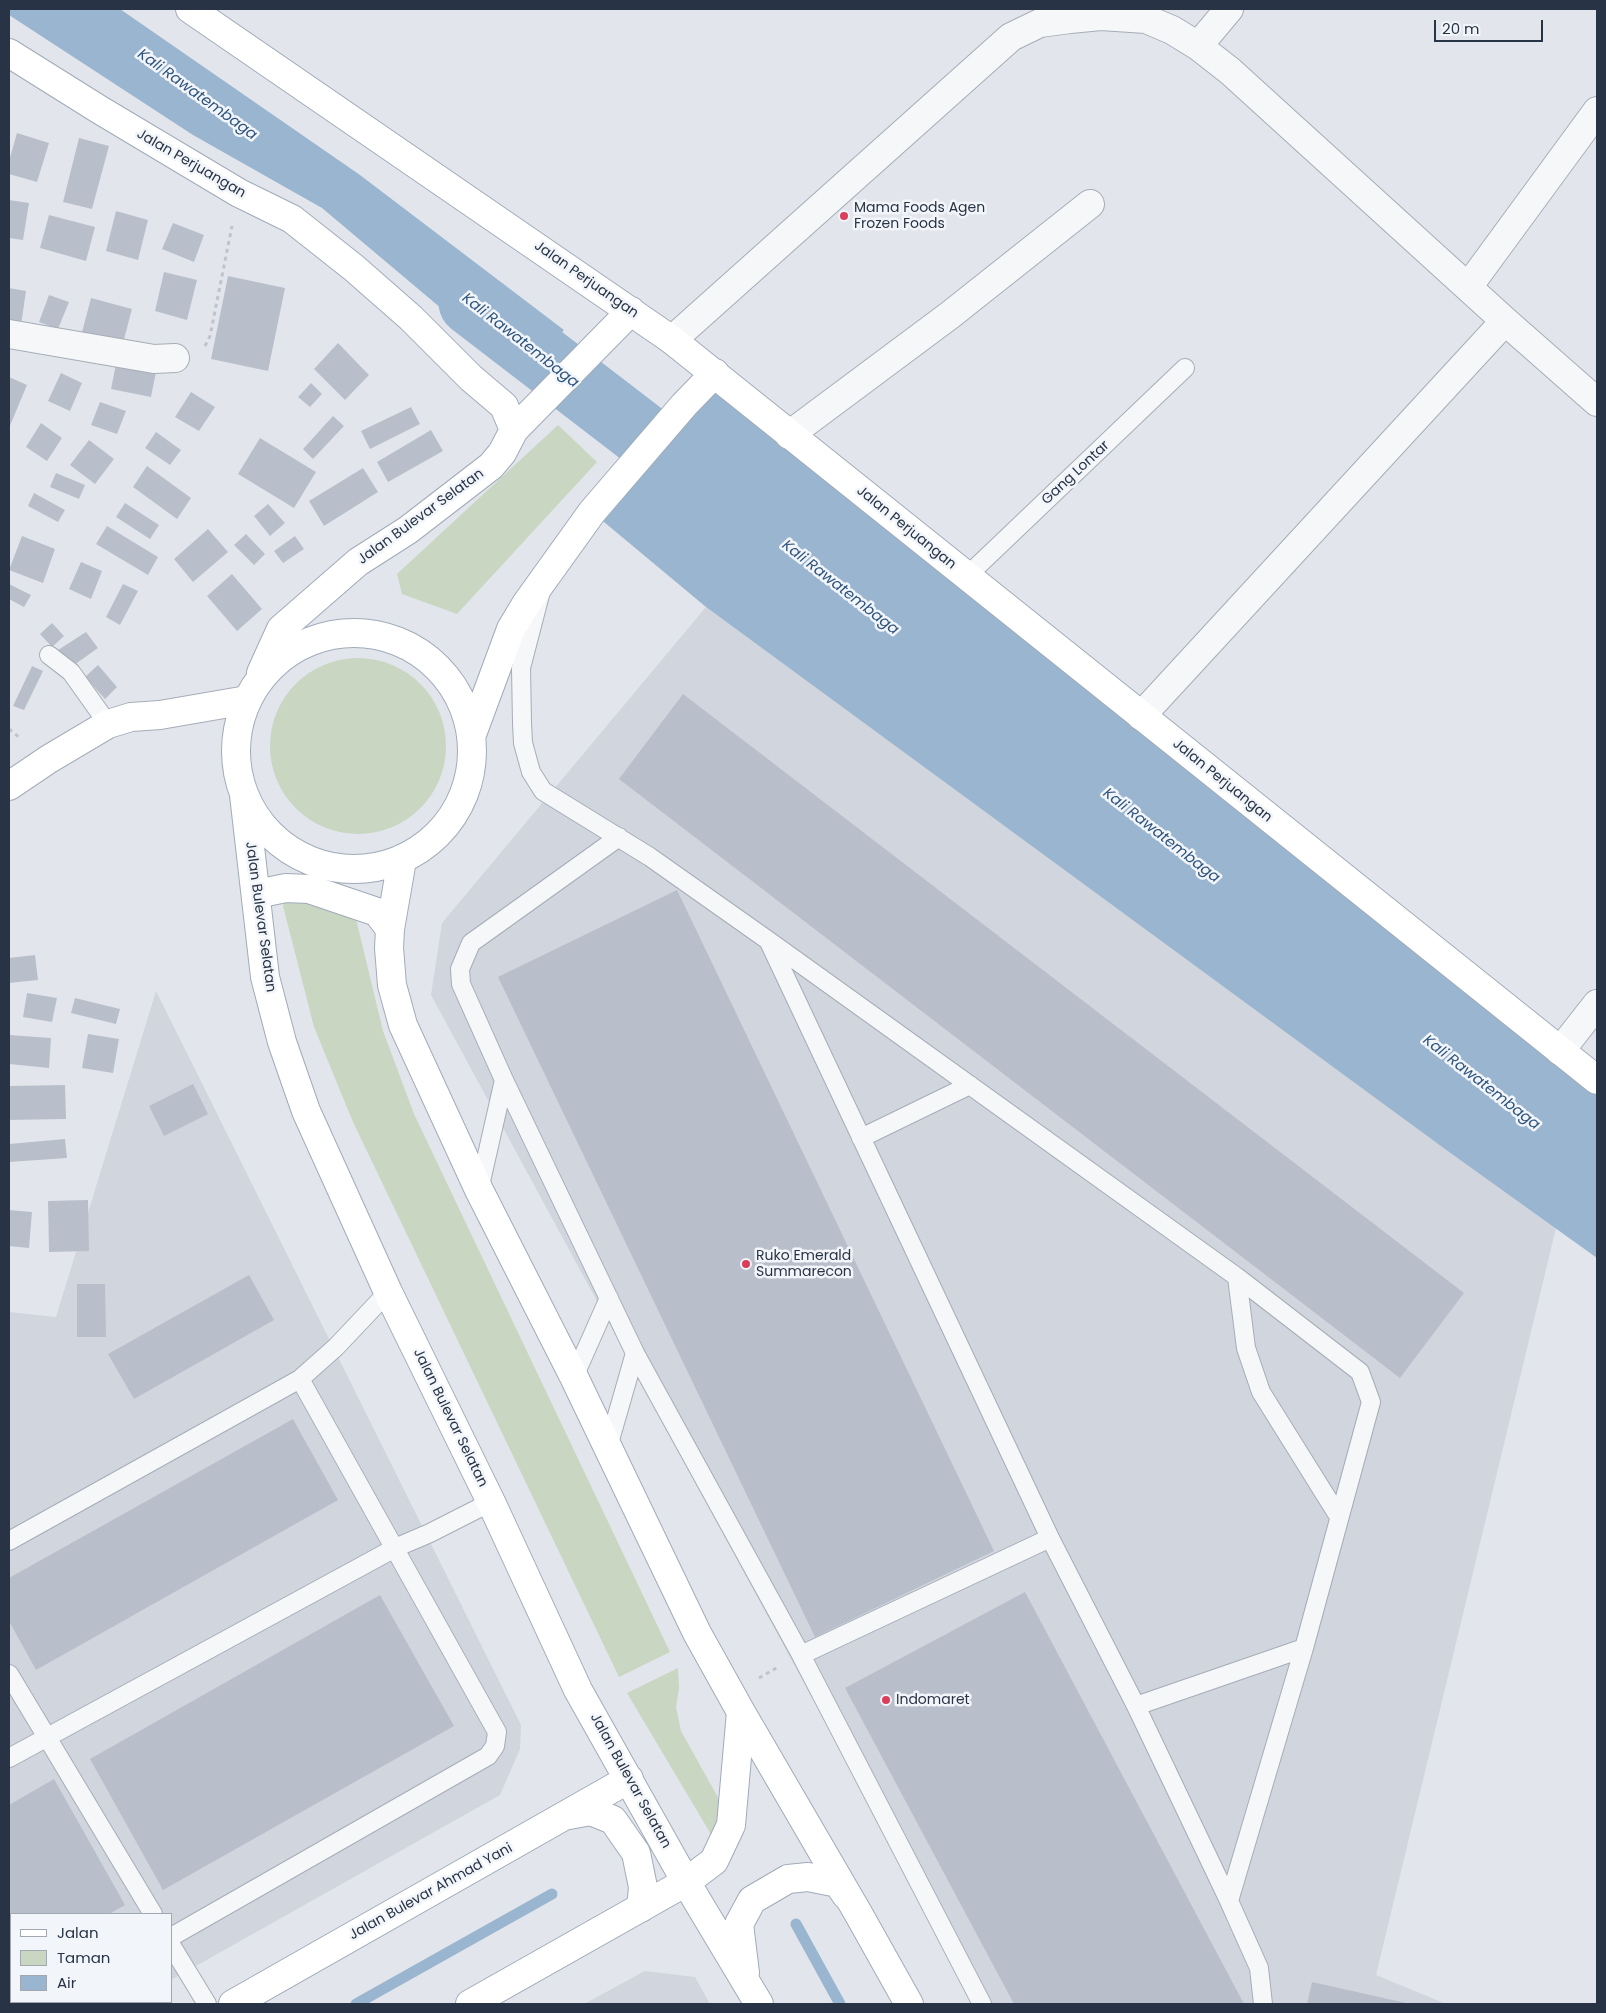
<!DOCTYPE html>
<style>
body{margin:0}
#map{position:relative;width:1606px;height:2013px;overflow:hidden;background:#e2e6ec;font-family:Poppins,sans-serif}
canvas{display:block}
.frame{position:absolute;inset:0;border:10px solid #283445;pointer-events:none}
.legend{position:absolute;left:10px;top:1913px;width:162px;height:90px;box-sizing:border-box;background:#f2f5f9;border:1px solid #a1a8b1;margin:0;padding:6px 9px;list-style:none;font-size:15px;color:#283445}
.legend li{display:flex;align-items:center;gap:10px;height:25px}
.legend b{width:25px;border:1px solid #a1a8b1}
.scale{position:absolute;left:1434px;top:20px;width:109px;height:22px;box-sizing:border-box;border:2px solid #283445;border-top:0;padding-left:6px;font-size:15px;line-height:18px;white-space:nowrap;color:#283445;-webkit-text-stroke:4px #f2f5f9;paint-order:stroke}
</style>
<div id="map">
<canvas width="1606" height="2013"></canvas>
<div class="frame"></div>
<ul class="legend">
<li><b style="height:6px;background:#fff"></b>Jalan</li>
<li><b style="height:14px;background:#c8d6c2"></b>Taman</li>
<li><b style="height:14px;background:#9ab5cf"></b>Air</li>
</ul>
<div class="scale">20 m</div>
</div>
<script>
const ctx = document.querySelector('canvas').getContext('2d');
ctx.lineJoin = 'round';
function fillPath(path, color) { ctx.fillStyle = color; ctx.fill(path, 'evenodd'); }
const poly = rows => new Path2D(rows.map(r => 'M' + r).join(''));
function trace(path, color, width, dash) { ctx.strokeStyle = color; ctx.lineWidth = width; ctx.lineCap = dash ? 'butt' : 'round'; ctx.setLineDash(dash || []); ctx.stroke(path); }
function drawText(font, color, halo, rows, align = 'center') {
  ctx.font = font + ' Poppins,sans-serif'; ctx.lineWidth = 5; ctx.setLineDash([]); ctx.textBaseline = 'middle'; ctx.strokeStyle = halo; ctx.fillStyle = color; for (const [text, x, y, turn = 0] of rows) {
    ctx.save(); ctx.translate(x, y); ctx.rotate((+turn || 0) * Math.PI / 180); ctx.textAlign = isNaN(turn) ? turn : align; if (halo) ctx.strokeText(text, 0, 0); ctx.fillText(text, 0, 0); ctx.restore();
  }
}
const built = poly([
 [706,607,1556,1228,1376,1975,1446,2004,978,2004,431,995,442,923],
 [156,991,521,1725,520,1749,500,1795,171,1980,171,1914,11,1914,11,2002,132,2002,128,2004,9,2004,9,1312,56,1317],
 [645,1971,695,1977,710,2004,584,2004]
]);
const green = poly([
 [558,425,597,462,457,614,402,594,397,574],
 '270 746a88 88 0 1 1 176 0a88 88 0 1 1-176 0Z',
 [287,894,350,905,357,923,383,1031,414,1114,670,1652,619,1677,353,1122,314,1027,283,906],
 [678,1668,679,1688,676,1707,681,1731,725,1810,715,1841,627,1693]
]);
const water = poly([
 [9,9,120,9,360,175,564,330,524,378,322,208,193,135,9,15],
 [715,373,1597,1080,1597,1258,1445,1149,706,607,592,512]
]);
const stream = poly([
 [796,1924,840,2004],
 [356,2004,552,1894]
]);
const river = poly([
 [471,303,712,488]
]);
const building = poly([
 [17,133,49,143,37,182,9,174,9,161],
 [79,138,109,146,92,209,63,202],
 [9,200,29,203,23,240,9,238],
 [116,211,148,220,138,260,106,251],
 [49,215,95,227,86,261,40,248],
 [173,223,204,235,194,262,162,249],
 [164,272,197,280,187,320,155,311],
 [228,276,285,288,268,371,211,359],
 [9,288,26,291,20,332,9,330],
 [49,295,69,302,58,329,39,322],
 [91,298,132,309,122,347,81,336],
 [338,343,369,375,345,400,314,369],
 [116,364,156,372,151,397,111,389],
 [61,373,82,383,70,411,48,401],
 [9,377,27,385,9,428],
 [311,383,322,394,310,407,298,397],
 [191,392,215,407,199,431,175,417],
 [100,402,126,411,117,434,91,425],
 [411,407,420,424,370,449,361,431],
 [333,416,344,426,313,459,303,449],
 [41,423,62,438,47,461,26,447],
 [431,430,443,451,388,482,377,462],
 [156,432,181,450,170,465,145,448],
 [260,438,316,472,294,508,238,474],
 [89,440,114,459,95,484,70,465],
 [147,466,191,498,177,519,133,487],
 [363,468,378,492,324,526,309,501],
 [56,473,85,485,79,499,50,487],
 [34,493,65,510,58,522,28,506],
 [125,503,159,525,150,539,116,517],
 [268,504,285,523,270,536,254,516],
 [107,526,158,557,148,575,96,544],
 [208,529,228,552,193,582,174,559],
 [246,534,265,554,254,565,234,545],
 [22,536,55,549,43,583,9,570],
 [295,536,304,549,283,563,274,551],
 [81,562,102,571,91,599,69,589],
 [232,574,262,609,237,631,207,596],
 [9,584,31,595,24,607,9,599],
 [123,584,138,591,120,625,106,617],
 [52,623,64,636,52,647,40,634],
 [86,632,98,648,74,665,58,650],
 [98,665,117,687,105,699,85,677],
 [32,666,43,671,24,710,13,706],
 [683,694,1464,1293,1400,1378,619,779],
 [677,890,994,1551,815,1637,498,977],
 [35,955,38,980,9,983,9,958],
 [27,993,57,998,52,1022,23,1017],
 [75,998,120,1009,116,1024,71,1013],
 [88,1034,119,1039,113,1073,82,1068],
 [9,1035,51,1038,49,1068,9,1064],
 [193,1084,208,1114,164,1136,149,1106],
 [65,1085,66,1119,9,1120,9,1086],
 [65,1139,67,1158,9,1162,9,1144],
 [88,1200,89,1251,49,1252,48,1201],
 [9,1210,32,1212,29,1248,9,1246],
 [249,1275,274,1320,134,1399,108,1354],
 [77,1284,105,1284,106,1337,77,1337],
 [293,1419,338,1500,36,1670,9,1621,9,1578],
 [1025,1592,1244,2004,1014,2004,845,1688],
 [380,1595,454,1726,163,1890,90,1759],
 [54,1779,125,1905,109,1914,11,1914,11,1970,9,1972,9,1805],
 [1312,1982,1406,2003,1406,2004,1307,2004]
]);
const path = poly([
 [205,346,210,336,232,226],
 [9,729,20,738],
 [759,1678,778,1667]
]);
const lane = poly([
 [967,576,1185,368],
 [540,595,521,668,522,723,523,743,531,772,543,791,650,857,769,941,1237,1277,1360,1372,1371,1402,1304,1648,1229,1901],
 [49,655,71,672,108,724],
 [619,837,471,943,460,969,461,984,504,1080,635,1353,801,1655,982,2004],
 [769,942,1050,1538,1136,1706,1229,1901,1259,1968,1263,2004],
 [861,1138,970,1085],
 [479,1190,504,1080],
 [1237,1277,1246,1348,1261,1392,1339,1517],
 [574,1377,609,1298],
 [300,1379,336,1347,388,1292],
 [608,1447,635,1353],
 [9,1541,300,1379,497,1732,495,1746,488,1756,171,1937],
 [801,1655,1050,1538],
 [9,1674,153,1914],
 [1136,1706,1304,1648],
 [9,1758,395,1548,430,1533,491,1502],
 [171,1945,207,2004],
 [48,2004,53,2002]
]);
const street = poly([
 [1198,46,1229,9],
 [1468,287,1597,111],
 [9,334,154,359,175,358],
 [672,340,1011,37,1040,23,1070,19,1101,16,1146,19,1172,30,1198,46,1230,71,1505,321,1597,402],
 [789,435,950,315,1090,204],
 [1141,716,1505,321],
 [1560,1051,1597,1004]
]);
const secondary = poly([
 [9,786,49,759,108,724,118,721,131,717,160,715,247,700]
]);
const primary = poly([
 [190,9,672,340,1597,1080],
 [9,53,100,110,239,193,292,219,354,268,411,318,471,378,504,406,514,430],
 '236 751a118 118 0 1 1 236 0a118 118 0 1 1-236 0Z',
 [261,673,281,629,358,562,408,530,491,466,502,453,514,430,631,311],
 [471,737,511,629,526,604,592,512,684,405,715,373],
 [244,795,265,977,282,1042,306,1111,388,1292,491,1502,578,1690,686,1882,759,2004],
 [402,860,390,929,389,948,392,985,403,1025,479,1190,574,1377,697,1633,741,1712,858,1913,909,2004],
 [256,894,286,888,309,889,377,912,390,929],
 [569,1815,591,1811,613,1820,636,1853,643,1887,641,1908],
 [745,1973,739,1924,752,1900,788,1879,808,1877,838,1883,846,1895],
 [233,2004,629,1779],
 [470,2004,686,1882,714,1861,731,1825,741,1712]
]);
const markers = [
 [844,216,5,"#db3d5a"],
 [746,1264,5,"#db3d5a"],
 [886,1700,5,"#db3d5a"]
];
const streetNames = [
 ["Jalan Perjuangan",191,164,30],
 ["Jalan Perjuangan",586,280,35],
 ["Gang Lontar",1076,473,-43],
 ["Jalan Bulevar Selatan",421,517,-36],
 ["Jalan Perjuangan",906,528,39],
 ["Jalan Perjuangan",1222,781,39],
 ["Jalan Bulevar Selatan",260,917,82],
 ["Jalan Bulevar Selatan",450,1418,64],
 ["Jalan Bulevar Selatan",630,1781,61],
 ["Jalan Bulevar Ahmad Yani",431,1892,-29]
];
const poiNames = [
 ["Mama Foods Agen",854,208],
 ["Frozen Foods",854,224],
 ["Ruko Emerald",756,1256],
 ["Summarecon",756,1272],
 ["Indomaret",896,1700]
];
const waterNames = [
 ["Kali Rawatembaga",197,95,36],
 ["Kali Rawatembaga",520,341,38],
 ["Kali Rawatembaga",840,588,38],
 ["Kali Rawatembaga",1161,836,38],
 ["Kali Rawatembaga",1481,1083,38]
];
fillPath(built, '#d0d5de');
fillPath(green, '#c8d6c2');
fillPath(water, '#9ab5cf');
trace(stream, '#9ab5cf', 11);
trace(river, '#9ab5cf', 65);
fillPath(building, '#b9bfca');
trace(lane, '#a6adb7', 20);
trace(street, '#a6adb7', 30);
trace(secondary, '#a6adb7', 30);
trace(primary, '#a0abb9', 30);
trace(path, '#c0c4ca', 3, [4, 4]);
trace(lane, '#f5f7f9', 18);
trace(street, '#f5f7f9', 28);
trace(secondary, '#fff', 28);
trace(primary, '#fff', 28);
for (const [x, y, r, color] of markers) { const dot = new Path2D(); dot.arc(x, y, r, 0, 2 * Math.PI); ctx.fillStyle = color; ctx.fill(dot); trace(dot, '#f2f5f9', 2); }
drawText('14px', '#283445', '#f2f5f9', streetNames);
drawText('14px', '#283445', '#f2f5f9', poiNames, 'left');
drawText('italic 15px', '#2e547e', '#f2f5f9', waterNames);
</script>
